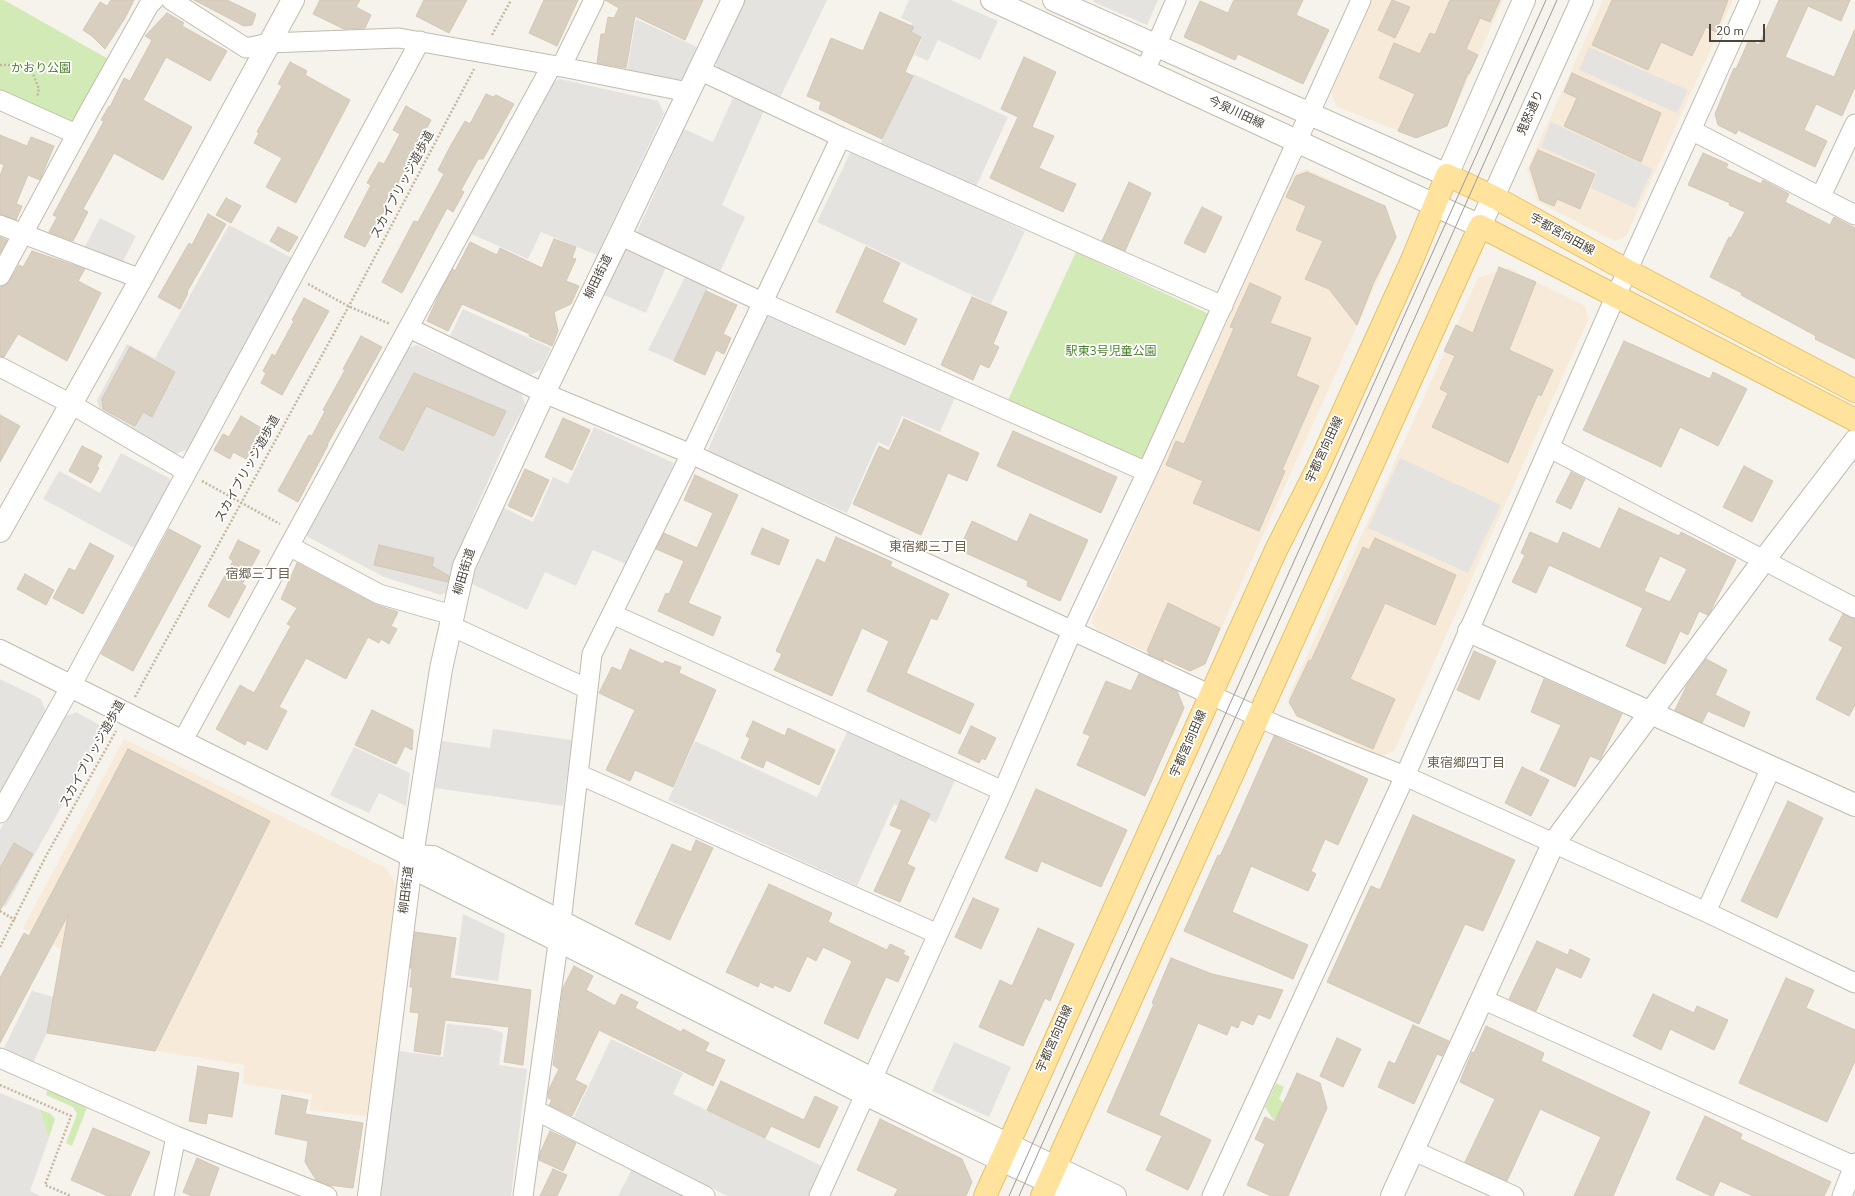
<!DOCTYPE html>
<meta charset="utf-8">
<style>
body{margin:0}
#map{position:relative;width:1855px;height:1196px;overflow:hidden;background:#f6f3ec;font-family:"Nunito Sans",sans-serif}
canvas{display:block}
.scale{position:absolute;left:1709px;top:24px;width:56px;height:18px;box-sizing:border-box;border:2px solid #4b4439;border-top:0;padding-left:5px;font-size:12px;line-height:14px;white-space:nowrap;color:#4b4439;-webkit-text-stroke:3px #fff;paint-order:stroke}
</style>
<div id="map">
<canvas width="1855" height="1196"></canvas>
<div class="scale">20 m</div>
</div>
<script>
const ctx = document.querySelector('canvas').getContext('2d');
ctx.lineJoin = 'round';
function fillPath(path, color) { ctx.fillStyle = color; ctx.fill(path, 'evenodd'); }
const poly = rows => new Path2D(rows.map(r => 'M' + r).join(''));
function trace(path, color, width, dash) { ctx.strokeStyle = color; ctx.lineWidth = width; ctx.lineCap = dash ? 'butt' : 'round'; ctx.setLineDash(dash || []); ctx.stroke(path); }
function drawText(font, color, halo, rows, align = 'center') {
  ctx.font = font + ' "Nunito Sans","Noto Sans JP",sans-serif'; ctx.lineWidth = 3.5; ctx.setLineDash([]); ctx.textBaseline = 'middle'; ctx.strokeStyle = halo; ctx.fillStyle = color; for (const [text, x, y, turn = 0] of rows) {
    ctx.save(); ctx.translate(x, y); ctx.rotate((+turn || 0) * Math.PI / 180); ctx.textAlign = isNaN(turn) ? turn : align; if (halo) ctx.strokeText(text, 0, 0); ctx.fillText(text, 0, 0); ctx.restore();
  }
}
const commercial = poly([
 [1372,0,1503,0,1447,126,1416,138,1336,106,1331,92],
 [1603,0,1733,0,1626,236,1614,241,1537,201,1527,169],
 [1307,169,1385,206,1397,237,1205,664,1190,671,1098,630,1091,622,1294,174],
 [1508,268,1585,306,1588,320,1394,751,1381,756,1297,716,1288,698,1478,278],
 [124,739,386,868,396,885,368,1116,310,1110,312,1094,243,1084,244,1065,47,1033,62,950,23,928]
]);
const green = poly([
 [0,0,4,0,110,60,75,122,68,126,0,95],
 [1076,252,1209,314,1141,460,1007,402],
 [1276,1083,1284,1087,1279,1099,1284,1103,1275,1122,1265,1107],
 [48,1088,88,1105,72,1146,66,1143,77,1114,73,1107,46,1095],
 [39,1109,51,1114,55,1119,49,1138]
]);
const parking = poly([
 [744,0,827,0,779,100,720,74,715,61],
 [909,0,951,0,998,21,980,60,938,40,928,61,914,55,921,40,907,34,912,23,901,18],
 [1094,0,1158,0,1147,25,1093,2],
 [636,19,697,47,682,79,669,85,626,76],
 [1589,47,1688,90,1677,113,1579,70],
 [913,74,1008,117,975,189,880,145],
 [560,79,658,101,664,113,597,255,541,232,528,259,469,233,549,84],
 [733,98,764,111,722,205,745,217,720,272,636,234,684,129,713,142],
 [1551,122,1653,169,1635,208,1591,188,1597,172,1541,147],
 [852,149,1025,231,991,304,817,222],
 [100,218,136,236,123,261,116,264,83,250],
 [229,225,292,258,189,449,175,454,101,413,97,400,127,344,168,365,155,358],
 [624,249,666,267,646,313,604,295],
 [687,273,710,285,674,361,648,350],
 [463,309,551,348,541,370,529,375,448,340],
 [768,313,956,395,940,432,902,416,889,447,878,442,847,513,707,452],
 [417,345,521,391,525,405,506,440,477,506,456,558,447,592,441,595,384,577,308,537,305,531,403,350],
 [594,427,674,463,628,565,593,550,576,586,545,572,527,610,470,583,504,508,533,522,553,477,568,484],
 [121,453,169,478,170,483,134,548,43,499,59,471,100,493],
 [1400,458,1501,505,1468,573,1368,528],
 [0,679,41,699,46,712,0,797],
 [76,712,105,728,6,906,4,907,0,904,0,830,62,718],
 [493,729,572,740,563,806,435,788,442,741,490,748],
 [848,730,955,780,936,823,894,804,857,886,668,800,695,741,817,797],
 [354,747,410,773,406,806,379,793,369,813,330,795],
 [463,914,505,934,498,981,455,975],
 [32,991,54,997,47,1033,32,1065,4,1048],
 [447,1024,490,1028,503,1033,499,1065,527,1069,511,1196,380,1196,399,1051,443,1057],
 [611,1039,683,1073,673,1094,822,1166,808,1196,728,1196,572,1121],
 [954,1042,1011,1067,989,1117,932,1091],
 [0,1093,39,1109,49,1138,30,1191,41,1196,0,1196],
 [632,1169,686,1196,618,1196]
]);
const building = poly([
 [111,0,134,0,125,18,105,49,93,37,83,30,100,2,107,6,111,0],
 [194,0,227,0,256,14,252,25,244,26,194,0],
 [320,0,360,0,356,7,371,15,365,28,344,29,313,14,320,0],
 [424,0,467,0,449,33,416,16,424,0],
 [544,0,578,0,557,46,529,33,544,0],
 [605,0,703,0,685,40,635,16,626,68,597,63,601,34,605,34,608,17,614,18,619,8,605,0],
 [1234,0,1303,0,1296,15,1329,30,1303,84,1238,54,1235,60,1184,37,1200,1,1228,13,1234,0],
 [1392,0,1410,7,1395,38,1378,30,1392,0],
 [1450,0,1500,0,1490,22,1480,18,1466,49,1478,55,1469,74,1468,73,1447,126,1416,138,1398,131,1415,94,1379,78,1394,43,1420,54,1430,33,1435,35,1450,0],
 [1612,0,1728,0,1716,32,1706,27,1692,56,1661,42,1648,70,1592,45,1612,0],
 [1779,0,1850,0,1841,21,1808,6,1785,57,1834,77,1855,29,1855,87,1842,116,1816,104,1804,130,1827,141,1815,167,1738,130,1736,134,1718,125,1715,114,1734,68,1736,69,1749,40,1759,45,1779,0],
 [880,12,914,27,911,32,921,37,905,72,913,76,882,139,819,109,821,102,807,96,831,38,863,51,880,12],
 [167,13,184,23,182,26,227,51,210,81,166,57,143,100,192,127,163,180,114,153,83,209,88,212,73,241,49,232,57,217,53,215,104,121,101,120,109,106,110,107,124,78,130,81,152,40,145,36,167,13],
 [1024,57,1056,72,1032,127,1054,136,1039,168,1076,184,1063,212,990,178,1018,117,1001,109,1024,57],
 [290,62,307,71,305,75,350,100,296,203,266,187,282,158,254,143,259,133,257,132,282,86,278,84,290,62],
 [1572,73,1661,113,1641,162,1564,126,1577,98,1564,92,1572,73],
 [486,94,493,97,496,95,514,104,483,159,478,159,461,190,464,192,453,212,447,208,402,293,382,282,414,221,418,222,444,174,438,170,451,145,465,121,470,124,486,94],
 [406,106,431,120,365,247,344,237,371,185,367,183,379,162,384,164,400,134,393,130,406,106],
 [0,135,27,146,31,137,54,146,40,180,28,175,16,204,22,206,16,220,0,214,0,176,4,165,0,163,0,135],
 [1538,150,1595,174,1580,209,1557,199,1554,206,1540,200,1530,168,1538,150],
 [1703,153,1728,164,1726,168,1761,184,1763,180,1789,194,1785,202,1830,225,1834,217,1855,228,1855,359,1815,339,1816,336,1741,295,1742,293,1710,277,1729,237,1731,238,1745,212,1729,205,1730,203,1688,185,1703,153],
 [1307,172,1385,206,1396,237,1373,284,1357,325,1329,289,1305,279,1323,241,1296,230,1306,206,1286,197,1296,176,1307,172],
 [1129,182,1151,193,1125,251,1102,241,1129,182],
 [226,198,241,206,231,223,216,215,226,198],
 [1202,207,1222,217,1205,253,1184,243,1202,207],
 [208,214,226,224,187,292,188,293,180,309,158,297,189,243,192,245,208,214],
 [278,227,298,237,289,252,270,241,278,227],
 [0,237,7,240,0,253,0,237],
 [554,239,576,247,572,258,576,259,566,281,579,286,571,304,554,312,558,331,552,346,529,336,530,334,462,304,448,331,427,321,442,288,453,269,455,271,470,242,497,255,500,248,542,268,554,239],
 [866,247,900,263,882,302,917,319,905,345,836,312,866,247],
 [32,251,85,269,78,281,101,293,67,361,18,334,4,357,0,356,0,287,5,286,9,282,19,265,23,267,32,251],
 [1499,267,1536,282,1509,350,1553,370,1541,396,1538,394,1508,463,1432,427,1448,393,1440,389,1455,356,1444,351,1456,325,1473,333,1499,267],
 [1250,283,1281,297,1270,323,1311,338,1296,376,1319,386,1282,470,1285,471,1259,531,1193,503,1203,481,1166,465,1176,441,1184,444,1234,328,1230,327,1250,283],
 [706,291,737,305,723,334,731,338,724,354,716,350,705,375,674,361,706,291],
 [972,297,1007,312,993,344,999,347,989,368,980,364,973,380,941,365,972,297],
 [304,298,329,311,282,395,261,383,266,373,263,371,272,354,275,356,294,321,292,320,304,298],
 [361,336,382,347,327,445,328,445,298,502,278,491,309,435,312,436,325,411,323,410,345,370,343,369,361,336],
 [1624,341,1710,379,1713,372,1747,389,1718,446,1680,427,1661,467,1583,430,1624,341],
 [130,347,175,372,152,417,143,412,135,426,103,409,102,399,130,347],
 [414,373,506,411,494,436,426,406,403,451,379,438,414,373],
 [0,415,20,426,0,462,0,415],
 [241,416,263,429,246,459,233,452,230,459,214,450,223,434,229,437,241,416],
 [563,418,590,430,572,470,545,457,563,418],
 [904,419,979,453,967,481,948,473,921,535,853,504,879,446,889,451,904,419],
 [1013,431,1117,477,1101,513,997,466,1013,431],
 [82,446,102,456,97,466,99,468,91,483,69,471,82,446],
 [1744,466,1773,481,1752,522,1723,507,1744,466],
 [525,469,549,480,532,517,508,506,525,469],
 [1571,472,1585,479,1571,509,1556,502,1571,472],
 [695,475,738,495,688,603,721,617,713,636,658,611,666,593,669,594,684,561,656,549,664,533,697,548,713,513,684,500,695,475],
 [1619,508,1679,536,1681,532,1736,560,1710,612,1708,615,1699,611,1688,635,1680,631,1665,664,1626,646,1643,608,1549,565,1536,593,1512,582,1525,555,1521,553,1530,532,1558,544,1563,532,1600,549,1619,508],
 [1660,556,1687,569,1670,602,1644,591,1660,556],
 [1030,514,1088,540,1060,601,1027,586,1028,581,959,550,972,521,1017,542,1030,514],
 [762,528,789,540,779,565,751,554,762,528],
 [169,529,201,546,133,671,101,654,169,529],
 [836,537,892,562,890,566,949,594,937,620,931,618,906,673,974,704,960,734,867,691,889,641,862,628,832,696,774,670,782,654,776,651,817,559,825,563,836,537],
 [1375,538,1456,575,1435,625,1385,603,1350,679,1395,699,1373,749,1297,716,1289,702,1309,660,1311,661,1363,547,1369,550,1375,538],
 [238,540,260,551,242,584,246,586,229,618,208,606,233,561,229,558,238,540],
 [90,543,114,556,83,614,53,598,69,568,75,571,90,543],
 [379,545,434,558,432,566,449,576,448,582,374,565,379,545],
 [297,563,374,604,398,612,391,626,397,629,389,644,381,639,379,643,368,637,346,679,306,658,279,707,287,711,267,750,247,740,245,745,216,729,240,685,254,693,291,626,287,624,297,608,281,599,297,563],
 [25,574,54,590,46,605,17,589,25,574],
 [1168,603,1220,628,1205,664,1190,671,1162,658,1164,661,1148,654,1149,652,1147,651,1168,603],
 [1843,614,1855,619,1855,705,1849,716,1816,699,1843,647,1829,640,1843,614],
 [630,649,663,664,665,661,681,667,679,673,716,690,673,787,635,770,630,781,606,770,635,710,599,693,612,667,621,671,630,649],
 [1474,651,1496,661,1479,700,1457,690,1474,651],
 [1706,659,1727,670,1715,695,1750,712,1744,727,1708,711,1702,723,1675,710,1687,685,1706,659],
 [1139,674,1177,691,1184,708,1145,796,1077,765,1090,736,1083,733,1106,681,1131,691,1139,674],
 [1544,679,1622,714,1600,760,1590,756,1575,787,1540,770,1561,725,1531,712,1544,679],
 [372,710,413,730,412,750,405,746,396,764,355,745,372,710],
 [753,721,785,736,788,728,835,750,819,785,766,760,763,768,741,758,750,738,746,736,753,721],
 [971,726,996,738,985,760,982,758,979,763,958,753,971,726],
 [1274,736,1368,779,1338,845,1325,839,1311,871,1316,874,1308,891,1251,866,1232,912,1308,945,1293,979,1184,931,1218,855,1220,856,1230,835,1274,736],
 [128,749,270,821,155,1051,47,1033,68,915,0,1043,0,978,24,933,29,936,128,749],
 [1522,767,1549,780,1531,816,1505,803,1522,767],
 [1036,789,1127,830,1101,887,1041,861,1037,872,1005,858,1036,789],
 [901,800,930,814,907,864,915,868,900,902,874,891,902,830,890,825,901,800],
 [1788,801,1823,818,1777,918,1741,901,1788,801],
 [1413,815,1515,860,1483,931,1465,924,1419,1024,1327,982,1371,886,1380,890,1413,815],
 [696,840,713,848,670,940,635,924,672,844,691,852,696,840],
 [14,843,33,854,0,910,0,868,14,843],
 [769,884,832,913,828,922,887,950,890,944,905,951,903,954,909,957,898,982,886,977,858,1039,824,1023,852,961,823,947,816,961,807,956,790,992,774,985,773,988,760,982,758,987,726,972,769,884],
 [973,898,999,909,981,949,955,937,973,898],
 [1038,928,1074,944,1050,1001,1045,998,1023,1046,979,1027,1000,980,1012,986,1038,928],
 [415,932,456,938,450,978,531,990,523,1065,504,1062,509,1027,445,1020,440,1055,414,1051,419,1013,410,1012,413,987,410,987,412,968,410,968,415,932],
 [1537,941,1568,955,1570,949,1590,959,1581,978,1556,967,1536,1011,1509,999,1537,941],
 [1171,958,1212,974,1283,990,1270,1019,1258,1014,1253,1025,1241,1020,1238,1028,1231,1025,1227,1035,1198,1023,1159,1115,1211,1140,1188,1190,1146,1170,1162,1136,1107,1112,1154,1004,1152,1003,1171,958],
 [574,966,593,976,586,990,615,1006,621,994,638,1002,635,1008,648,1015,681,1032,683,1029,709,1043,705,1051,725,1060,713,1086,599,1030,575,1080,587,1086,572,1116,549,1105,552,1100,548,1098,549,1089,559,1069,553,1065,563,988,574,966],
 [1786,978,1814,990,1806,1008,1855,1030,1855,1061,1827,1122,1739,1083,1786,978],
 [1653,994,1694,1013,1697,1006,1728,1020,1714,1050,1670,1029,1661,1050,1633,1036,1653,994],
 [1413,1025,1449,1041,1442,1056,1437,1054,1414,1104,1378,1087,1389,1061,1395,1064,1413,1025],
 [1486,1026,1544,1053,1541,1061,1650,1112,1613,1196,1574,1196,1601,1137,1540,1109,1507,1181,1465,1162,1495,1099,1460,1082,1472,1052,1474,1053,1486,1026],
 [1337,1038,1361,1049,1343,1087,1320,1076,1337,1038],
 [198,1066,239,1073,232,1117,208,1113,206,1124,189,1121,198,1066],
 [1297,1073,1320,1083,1327,1108,1288,1196,1271,1196,1247,1185,1265,1144,1255,1139,1265,1117,1275,1122,1297,1073],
 [721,1081,804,1120,815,1096,838,1107,819,1148,771,1126,765,1138,707,1110,721,1081],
 [282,1095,308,1100,305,1114,363,1123,353,1188,328,1185,316,1180,305,1162,308,1141,275,1134,282,1095],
 [1705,1116,1742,1134,1740,1139,1831,1182,1824,1196,1753,1196,1720,1181,1713,1196,1711,1196,1676,1179,1705,1116],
 [880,1119,962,1159,972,1182,966,1196,894,1196,898,1189,857,1170,880,1119],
 [93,1128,150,1152,130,1196,108,1196,71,1180,93,1128],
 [550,1131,576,1143,563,1171,539,1160,540,1153,550,1131],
 [197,1158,219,1168,209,1196,192,1196,183,1192,197,1158],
 [553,1169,567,1175,557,1196,540,1196,553,1169]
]);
const path = poly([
 [492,35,511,0],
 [0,65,13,65,24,68,33,74,39,89,37,97],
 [308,284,348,306,390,324],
 [202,481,280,524],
 [135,697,350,304,474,69],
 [0,911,15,920],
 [0,947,46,856,116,731],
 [0,1085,71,1116,45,1185,71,1196]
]);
const minor = poly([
 [171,0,246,48,269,43,399,38,552,65,688,92],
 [561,67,594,0],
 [699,70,841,137,1223,306],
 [1145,71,1176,0],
 [0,100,76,134],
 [1691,130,1855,215],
 [1821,196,1855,124],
 [0,225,141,279],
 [619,235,762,302,1147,472],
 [0,276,87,115,149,5,154,0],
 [409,328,544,393,691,454,1211,695,1276,725,1405,776,1706,912,1855,983],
 [0,367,71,404,187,472],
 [1550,448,1855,608],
 [289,546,379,594,452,615],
 [612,614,1003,791],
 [451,626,588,689],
 [182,742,552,65],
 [578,774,938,934],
 [0,813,71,686,420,41],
 [1706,912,1771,768],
 [1482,999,1854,1166],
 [0,1058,176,1136,327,1196],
 [535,1110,705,1196],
 [1412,1150,1514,1196],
 [164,1196,176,1136],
 [523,1196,561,922,592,654,691,454,841,137],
 [819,1196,1003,791,1072,631,1147,472,1361,0],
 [1212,1196,1405,776,1609,311,1750,0],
 [1842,1196,1855,1163]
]);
const tertiary = poly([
 [992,0,1480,226,1582,0],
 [1054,0,1447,175,1524,0],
 [0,531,141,279,293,0],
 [1469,631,1855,805],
 [0,651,412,856,433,857,872,1079,1115,1196],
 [412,856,427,875,865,1094,1001,1160,1081,1196],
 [369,1196,412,856,441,669,464,566,544,393,733,0],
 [1392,1196,1553,844,1764,560,1855,441]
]);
const primary = poly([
 [985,1196,1276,550,1319,465,1412,260,1447,175,1494,197,1628,271,1855,391],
 [1042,1196,1480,226,1855,420]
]);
const tram = poly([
 [1009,1196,1546,0],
 [1019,1196,1138,929,1254,677,1557,0]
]);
const parkNames = [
 ["かおり公園",41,69],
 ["駅東3号児童公園",1111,352]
];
const streetNames = [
 ["今泉川田線",1236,113,25],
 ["鬼怒通り",1531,113,-66],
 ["スカイブリッジ遊歩道",403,185,-62],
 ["宇都宮向田線",1562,235,29],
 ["柳田街道",599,277,-64],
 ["宇都宮向田線",1325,450,-65],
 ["スカイブリッジ遊歩道",248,469,-61],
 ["柳田街道",465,572,-73],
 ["宇都宮向田線",1189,744,-66],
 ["スカイブリッジ遊歩道",93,754,-61],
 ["柳田街道",407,890,-83],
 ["宇都宮向田線",1055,1039,-66]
];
const neighbourhoodNames = [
 ["東宿郷三丁目",928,548],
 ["宿郷三丁目",258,575],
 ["東宿郷四丁目",1466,764]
];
fillPath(commercial, '#f7ead8');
fillPath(green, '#d2eab5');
fillPath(parking, '#e5e3e0');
fillPath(building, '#d8cfc1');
trace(building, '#d3c7b4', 1);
trace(minor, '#c2bbae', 21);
trace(tertiary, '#c2bbae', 24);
trace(primary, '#e6c16a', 24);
trace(path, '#c4b79f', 2.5, [2, 2]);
trace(minor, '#fff', 19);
trace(tertiary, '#fff', 22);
trace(primary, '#ffe39c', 22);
trace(tram, '#9a9a9a', 1);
drawText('12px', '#4a7f2a', '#fff', parkNames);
drawText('12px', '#4b4439', '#fff', streetNames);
drawText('13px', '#6e6250', '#fff', neighbourhoodNames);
</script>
